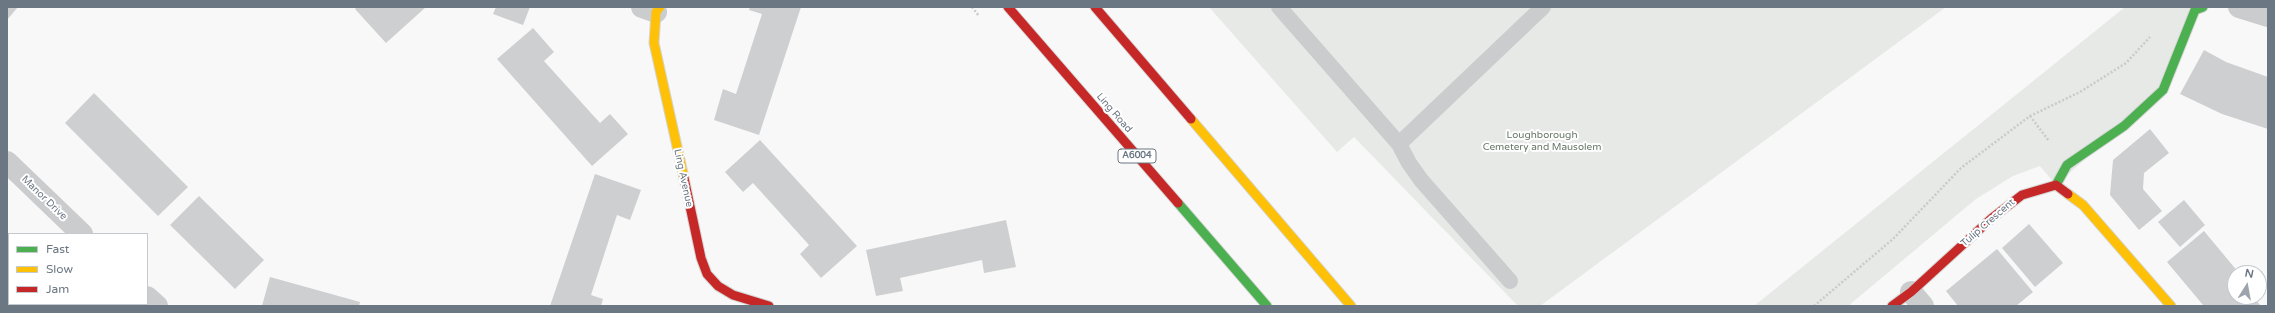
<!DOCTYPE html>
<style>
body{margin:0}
#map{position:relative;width:2275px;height:313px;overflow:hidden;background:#f8f8f8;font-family:"Varela Round",sans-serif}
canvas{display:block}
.frame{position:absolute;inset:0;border:8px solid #6c7784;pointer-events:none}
.legend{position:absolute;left:8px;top:233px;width:140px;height:72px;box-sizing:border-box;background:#fff;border:1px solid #c4c9ce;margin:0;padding:5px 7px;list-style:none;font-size:12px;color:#6c7784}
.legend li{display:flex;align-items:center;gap:8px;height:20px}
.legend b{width:20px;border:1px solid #c4c9ce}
.north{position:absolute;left:2227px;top:265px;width:40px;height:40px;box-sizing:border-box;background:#fff;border:1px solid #c4c9ce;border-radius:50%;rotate:11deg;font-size:11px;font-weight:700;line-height:16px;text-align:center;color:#6c7784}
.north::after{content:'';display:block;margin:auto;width:14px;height:18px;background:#9da4ad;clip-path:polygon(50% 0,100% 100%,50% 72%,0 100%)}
</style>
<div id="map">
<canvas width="2275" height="313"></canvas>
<div class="frame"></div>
<ul class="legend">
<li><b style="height:5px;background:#4caf50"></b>Fast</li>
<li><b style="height:5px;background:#ffc107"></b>Slow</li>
<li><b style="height:5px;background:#c62828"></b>Jam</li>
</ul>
<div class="north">N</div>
</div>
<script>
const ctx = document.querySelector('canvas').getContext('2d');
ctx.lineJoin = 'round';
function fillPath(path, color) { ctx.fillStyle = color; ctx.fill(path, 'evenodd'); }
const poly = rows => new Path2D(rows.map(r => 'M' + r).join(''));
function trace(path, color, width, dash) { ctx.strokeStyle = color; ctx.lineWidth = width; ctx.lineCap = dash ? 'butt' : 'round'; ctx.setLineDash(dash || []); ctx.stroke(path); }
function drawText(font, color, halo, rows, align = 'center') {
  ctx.font = font + ' "Varela Round",sans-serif'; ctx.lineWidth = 4; ctx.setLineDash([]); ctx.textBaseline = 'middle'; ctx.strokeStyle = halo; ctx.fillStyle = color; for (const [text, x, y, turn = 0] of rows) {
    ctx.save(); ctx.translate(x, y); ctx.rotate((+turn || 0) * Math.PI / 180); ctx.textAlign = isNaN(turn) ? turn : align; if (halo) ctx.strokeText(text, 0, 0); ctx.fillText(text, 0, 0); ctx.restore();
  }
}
const green = poly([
 [1209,7,1946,7,1540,306,1518,306,1354,137,1337,152],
 [2125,7,2196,7,2163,90,2056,185,2040,166,2013,176,1976,199,1848,306,1754,306]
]);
const building = poly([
 [7,7,18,7,7,20],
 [357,7,426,7,386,43,355,9],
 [496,7,530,7,523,25,493,14],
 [750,7,801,7,759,135,714,120,723,89,736,94,762,14,749,10],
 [533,28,554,52,544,61,600,123,610,114,628,134,592,166,497,59],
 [2204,50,2226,62,2268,77,2268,129,2222,114,2180,94],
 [94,93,188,187,158,216,65,123],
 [2150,129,2169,153,2144,173,2143,189,2162,211,2139,230,2110,195,2113,160],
 [760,140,857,246,821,278,800,254,809,245,753,183,743,192,725,172],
 [595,174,641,190,630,220,617,215,591,295,603,299,601,306,550,306],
 [199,196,264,260,235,289,170,225],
 [2184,200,2205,225,2180,247,2158,222],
 [1006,220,1016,267,984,273,982,260,900,278,903,291,876,296,866,250],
 [2029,224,2063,263,2035,287,2002,248],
 [2204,231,2239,273,2235,273,2235,297,2253,297,2261,306,2203,305,2167,262],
 [1997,249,2033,292,2016,306,1958,306,1946,291],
 [7,265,9,267,9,304,47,304,49,306,7,306],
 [270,277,360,302,359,306,262,306]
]);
const path = poly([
 [972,7,979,16],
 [2030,116,2049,141],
 [1814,306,1893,239,1961,168,2030,116,2080,92,2126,63,2150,37]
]);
const lane = poly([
 [1279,7,1399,144,1409,163,1421,180,1510,281],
 [1399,144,1543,7]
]);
const street = poly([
 [642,7,656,12],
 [2239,7,2268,16],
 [7,162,82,234],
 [1911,292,1923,306],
 [147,297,157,306]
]);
const fast = poly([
 [2056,185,2067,165,2124,126,2163,90,2195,10,2203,7],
 [1178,203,1267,306]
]);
const slow = poly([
 [660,7,656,12,654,43,684,178],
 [1191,119,1351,306],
 [2068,194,2083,205,2171,306]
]);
const jam = poly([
 [1008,7,1178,203],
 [1095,7,1191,119],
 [684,178,701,258,707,274,718,286,733,295,769,306],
 [1892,306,1911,292,1992,218,2022,195,2056,185,2068,194]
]);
const shields = [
 [1137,156,38]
];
const shieldNames = [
 ["A6004",1137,156]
];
const streetNames = [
 ["Ling Road",1114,113,49],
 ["Ling Avenue",683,178,78],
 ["Manor Drive",44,198,44],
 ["Tulip Crescent",1988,223,-41]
];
const parkNames = [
 ["Loughborough",1542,135],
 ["Cemetery and Mausolem",1542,147]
];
fillPath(green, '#e6e9e6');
fillPath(building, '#cecfd0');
trace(fast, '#d4d5d5', 11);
trace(slow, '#d4d5d5', 11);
trace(jam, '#d4d5d5', 11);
trace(path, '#c9cacb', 2.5, [2, 2]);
trace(lane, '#cbccce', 16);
trace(street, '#cbccce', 22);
trace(fast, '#4caf50', 9);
trace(slow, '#ffc107', 9);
trace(jam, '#c62828', 9);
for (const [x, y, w] of shields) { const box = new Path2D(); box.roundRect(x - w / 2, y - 7, w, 14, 3); ctx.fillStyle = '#fff'; ctx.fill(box); trace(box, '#6c7784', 1); }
drawText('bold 9px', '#6c7784', null, shieldNames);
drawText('10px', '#6c7784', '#fff', streetNames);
drawText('10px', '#677766', '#fff', parkNames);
</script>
